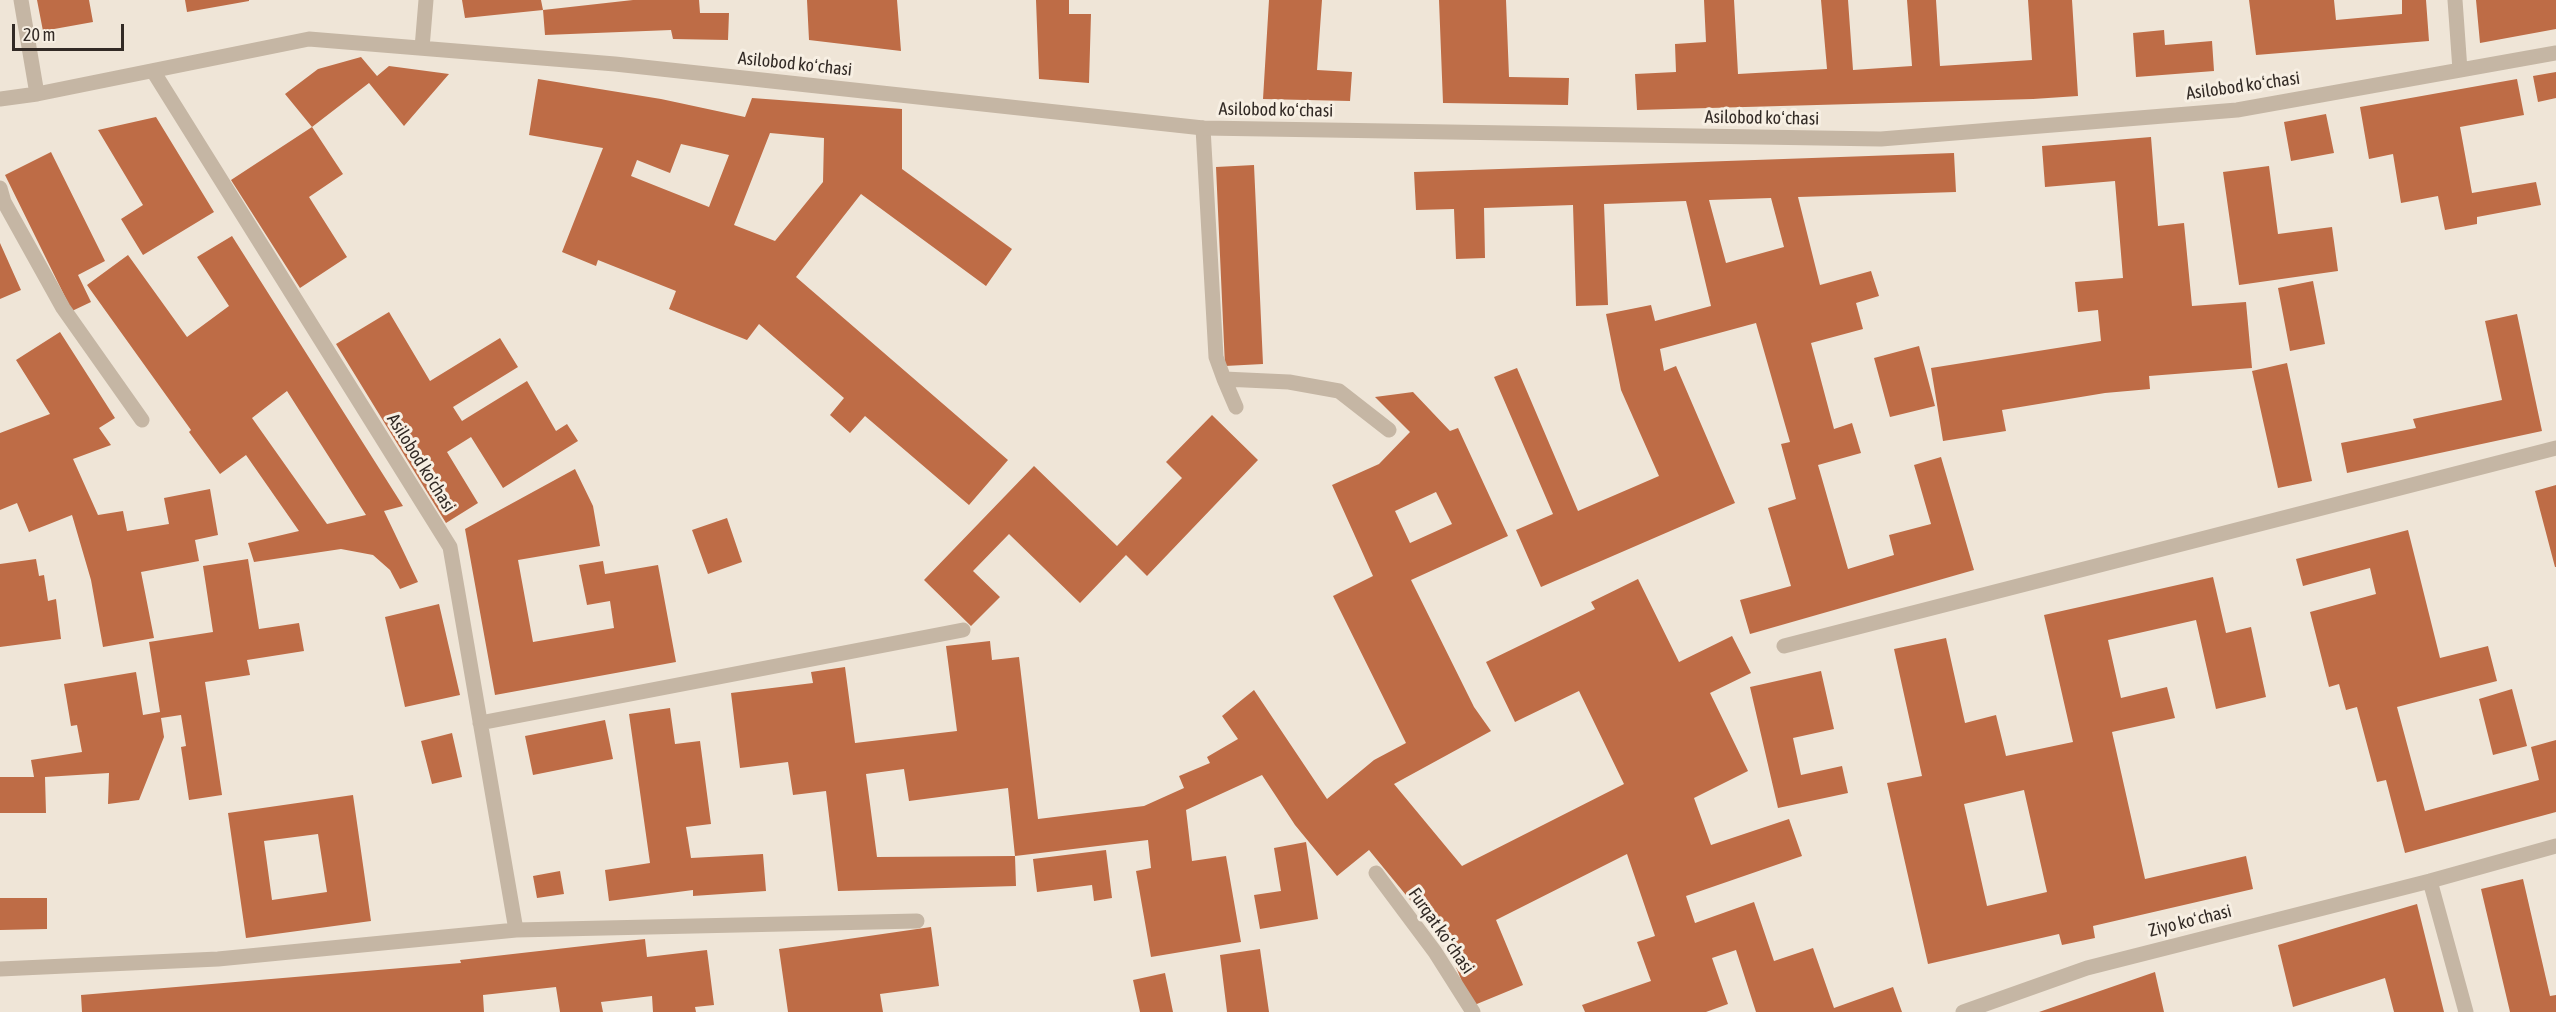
<!DOCTYPE html>
<meta charset="utf-8">
<style>
body{margin:0}
#map{position:relative;width:2556px;height:1012px;overflow:hidden;background:#efe5d7;font-family:"Asap Condensed",sans-serif}
canvas{display:block}
.scale{position:absolute;left:12px;top:24px;width:112px;height:27px;box-sizing:border-box;border:3px solid #322a25;border-top:0;padding-left:8px;font-size:18px;line-height:21px;white-space:nowrap;color:#322a25;-webkit-text-stroke:4px #f7efe3;paint-order:stroke}
</style>
<div id="map">
<canvas width="2556" height="1012"></canvas>
<div class="scale">20 m</div>
</div>
<script>
const ctx = document.querySelector('canvas').getContext('2d');
ctx.lineJoin = 'round';
function fillPath(path, color) { ctx.fillStyle = color; ctx.fill(path, 'evenodd'); }
const poly = rows => new Path2D(rows.map(r => 'M' + r).join(''));
function trace(path, color, width, dash) { ctx.strokeStyle = color; ctx.lineWidth = width; ctx.lineCap = dash ? 'butt' : 'round'; ctx.setLineDash(dash || []); ctx.stroke(path); }
function drawText(font, color, halo, rows, align = 'center') {
  ctx.font = font + ' "Asap Condensed",sans-serif'; ctx.lineWidth = 6; ctx.setLineDash([]); ctx.textBaseline = 'middle'; ctx.strokeStyle = halo; ctx.fillStyle = color; for (const [text, x, y, turn = 0] of rows) {
    ctx.save(); ctx.translate(x, y); ctx.rotate((+turn || 0) * Math.PI / 180); ctx.textAlign = isNaN(turn) ? turn : align; if (halo) ctx.strokeText(text, 0, 0); ctx.fillText(text, 0, 0); ctx.restore();
  }
}
const building = poly([
 [37,0,89,0,93,22,43,31],
 [185,0,249,0,249,1,187,12],
 [462,0,541,0,543,10,465,18],
 [633,0,699,0,700,13,729,13,728,40,673,39,671,30,545,35,543,10],
 [807,0,897,0,901,51,809,40],
 [1036,0,1069,0,1069,14,1091,14,1089,83,1039,79],
 [1269,0,1322,0,1317,70,1352,72,1350,101,1263,99],
 [1439,0,1506,0,1509,77,1569,78,1568,105,1443,103],
 [1704,0,1734,0,1738,74,1827,69,1821,0,1848,0,1853,70,1912,66,1907,0,1936,0,1940,66,2032,60,2028,0,2072,0,2078,96,2033,99,1637,110,1635,74,1676,72,1675,44,1706,42],
 [2249,0,2334,0,2336,20,2402,14,2402,0,2426,0,2429,41,2256,55],
 [2476,0,2556,0,2556,29,2480,43],
 [2164,30,2165,45,2212,41,2214,71,2136,77,2133,33],
 [361,57,377,76,389,66,449,74,404,126,369,83,312,127,285,94,318,69],
 [2556,72,2556,98,2538,102,2533,76],
 [538,79,661,99,745,117,752,98,902,109,902,169,1012,249,986,286,861,194,796,277,1008,460,969,505,865,416,850,433,830,415,844,398,759,324,747,340,669,309,676,291,598,260,596,266,562,252,603,148,529,135],
 [770,133,824,138,823,182,775,241,734,225],
 [681,144,729,155,709,207,631,176,637,160,670,173],
 [2517,79,2524,115,2460,127,2472,193,2536,182,2541,205,2477,217,2477,224,2445,230,2438,196,2401,203,2393,154,2369,159,2360,107],
 [2326,114,2334,153,2291,161,2284,122],
 [156,117,214,212,143,255,121,219,143,205,98,130],
 [312,127,343,174,309,197,347,257,300,288,231,180],
 [2151,137,2158,226,2184,223,2192,306,2246,302,2252,368,2149,376,2150,389,2105,393,2002,410,2006,431,1943,441,1931,368,2101,341,2098,310,2078,312,2075,282,2123,278,2115,181,2045,187,2042,146],
 [51,152,105,261,78,275,91,302,72,311,5,175],
 [1954,153,1956,192,1798,197,1820,285,1871,271,1879,296,1856,303,1863,329,1811,343,1834,429,1852,423,1861,453,1818,465,1848,569,1894,555,1889,535,1931,524,1914,465,1941,457,1974,570,1750,634,1740,600,1791,586,1768,508,1796,499,1781,444,1790,442,1756,323,1660,349,1664,371,1676,366,1735,503,1541,587,1516,530,1553,514,1494,377,1517,368,1578,511,1659,476,1621,390,1606,314,1651,305,1655,321,1711,306,1686,201,1604,204,1608,305,1576,306,1573,205,1484,208,1485,258,1456,259,1454,209,1416,210,1414,172],
 [1771,198,1784,247,1726,263,1709,200],
 [1254,165,1263,364,1225,366,1216,167],
 [2269,166,2278,234,2332,227,2338,271,2239,285,2223,172],
 [232,236,403,506,384,511,418,582,400,589,390,570,373,555,341,549,254,562,248,543,299,531,246,455,220,474,189,432,191,430,87,285,128,255,187,337,229,306,197,257],
 [287,391,366,515,327,524,252,418],
 [0,243,21,290,0,299],
 [2313,281,2325,344,2290,351,2278,288],
 [389,312,430,381,500,338,518,367,453,407,462,421,527,381,556,431,567,424,578,441,503,488,471,437,447,452,478,503,446,523,336,344],
 [2517,314,2542,431,2347,473,2341,443,2416,428,2413,419,2502,400,2485,321],
 [60,332,115,418,99,428,111,445,73,459,98,515,123,511,127,531,169,524,164,498,210,489,218,535,195,540,199,561,141,572,154,638,103,647,91,580,72,515,29,532,17,503,0,510,0,433,50,414,16,360],
 [1919,346,1935,406,1890,417,1874,358],
 [2287,363,2312,481,2278,488,2252,371],
 [1413,392,1450,431,1458,428,1508,536,1411,580,1474,707,1491,731,1394,784,1462,866,1624,784,1579,691,1515,722,1486,662,1595,609,1591,602,1638,579,1679,662,1732,636,1751,673,1710,693,1748,771,1694,798,1711,845,1789,819,1802,856,1686,896,1695,923,1754,902,1774,961,1813,948,1834,1008,1893,987,1902,1012,1756,1012,1736,950,1712,958,1728,1004,1706,1012,1585,1012,1582,1005,1651,981,1637,942,1655,936,1627,854,1496,920,1523,985,1472,1006,1447,945,1369,850,1337,876,1295,825,1262,775,1186,810,1192,861,1226,856,1241,942,1151,957,1136,871,1151,868,1148,840,1015,856,1008,788,909,801,904,769,866,774,877,857,1015,856,1016,886,838,891,826,791,793,795,788,762,740,768,731,693,813,683,811,672,845,667,855,743,957,731,946,646,990,641,992,660,1019,657,1038,819,1144,806,1184,788,1179,776,1210,763,1207,757,1238,739,1222,716,1254,690,1327,799,1374,760,1406,743,1333,596,1373,576,1332,485,1379,464,1410,432,1375,397],
 [1436,492,1452,524,1410,543,1395,511],
 [1212,415,1258,460,1147,576,1126,555,1080,603,1009,534,973,571,1000,597,971,626,924,580,1034,466,1117,546,1182,478,1166,462],
 [575,469,593,506,600,546,518,560,533,642,614,628,610,601,587,605,579,565,603,561,605,574,658,565,676,662,495,695,465,529],
 [2556,485,2556,567,2555,567,2535,491],
 [727,518,742,562,708,574,692,530],
 [2408,530,2440,658,2488,646,2497,681,2397,707,2425,811,2539,780,2531,747,2556,740,2556,812,2405,853,2386,780,2377,782,2357,707,2346,710,2339,684,2329,687,2310,612,2376,594,2370,568,2303,586,2296,559],
 [36,559,39,576,44,575,48,601,56,599,61,639,0,647,0,564],
 [248,559,259,629,299,623,304,651,247,660,250,675,205,682,222,795,189,800,181,747,186,746,181,715,161,718,164,737,139,800,108,804,109,773,45,777,46,813,0,813,0,777,34,777,31,760,82,752,77,725,71,726,64,684,136,672,143,715,160,712,149,642,213,632,203,566],
 [2213,577,2226,633,2251,627,2266,697,2216,709,2196,620,2108,640,2121,698,2167,687,2175,718,2112,732,2145,879,2246,856,2253,889,2093,926,2095,938,2062,945,2059,934,1928,964,1887,783,1922,776,1894,649,1946,638,1965,723,1996,715,2006,756,2073,742,2044,615],
 [2024,790,2047,892,1987,906,1964,804],
 [439,604,460,695,405,707,385,617],
 [1821,671,1834,729,1793,738,1801,775,1842,766,1848,793,1778,808,1750,687],
 [2512,689,2527,746,2493,755,2479,699],
 [670,708,675,744,700,741,711,824,686,827,691,858,763,854,766,891,693,896,693,890,609,901,605,870,650,863,629,714],
 [605,720,613,759,533,775,525,736],
 [452,733,462,777,432,784,421,741],
 [353,795,371,921,246,938,228,813],
 [318,834,327,892,272,900,264,841],
 [1306,842,1318,919,1260,929,1254,895,1281,891,1274,848],
 [1106,850,1112,898,1094,901,1092,885,1037,892,1033,859],
 [560,871,564,894,537,898,533,876],
 [2523,879,2550,996,2556,995,2556,1012,2510,1012,2481,889],
 [0,898,47,898,47,929,0,930],
 [2417,904,2444,1012,2394,1012,2385,978,2293,1007,2278,945],
 [931,927,939,986,880,994,883,1012,788,1012,779,949],
 [645,939,647,957,707,950,714,1005,695,1007,696,1012,653,1012,652,996,601,1002,603,1012,560,1012,556,987,483,995,484,1012,82,1012,81,995,461,963,460,960],
 [1260,949,1269,1012,1227,1012,1220,955],
 [2155,972,2164,1012,2039,1012],
 [1165,973,1173,1012,1140,1012,1133,980]
]);
const service = poly([
 [1203,128,1216,357,1224,379,1289,382,1339,391,1389,430],
 [1224,379,1236,407],
 [1784,646,2556,448]
]);
const minor = poly([
 [21,0,37,94],
 [2455,0,2460,70],
 [422,48,426,0],
 [153,71,450,547,516,930],
 [0,99,37,94,309,39,615,64,1203,128,1881,139,2237,110,2556,53],
 [0,188,4,202,63,308,142,420],
 [480,723,963,630],
 [1376,873,1435,952,1473,1012],
 [2430,881,2466,1012],
 [0,969,218,959,516,930,917,921],
 [1963,1012,2087,968,2430,881,2556,846]
]);
const streetNames = [
 ["Asilobod koʻchasi",795,64,6],
 ["Asilobod koʻchasi",2243,86,-8],
 ["Asilobod koʻchasi",1276,110,1],
 ["Asilobod koʻchasi",1762,118,1],
 ["Asilobod ko'chasi",421,463,58],
 ["Ziyo koʻchasi",2190,921,-14],
 ["Furqat koʻchasi",1441,931,55]
];
fillPath(building, '#be6c46');
trace(service, '#c5b6a4', 15);
trace(minor, '#c5b6a4', 15);
drawText('18px', '#322a25', '#f7efe3', streetNames);
</script>
